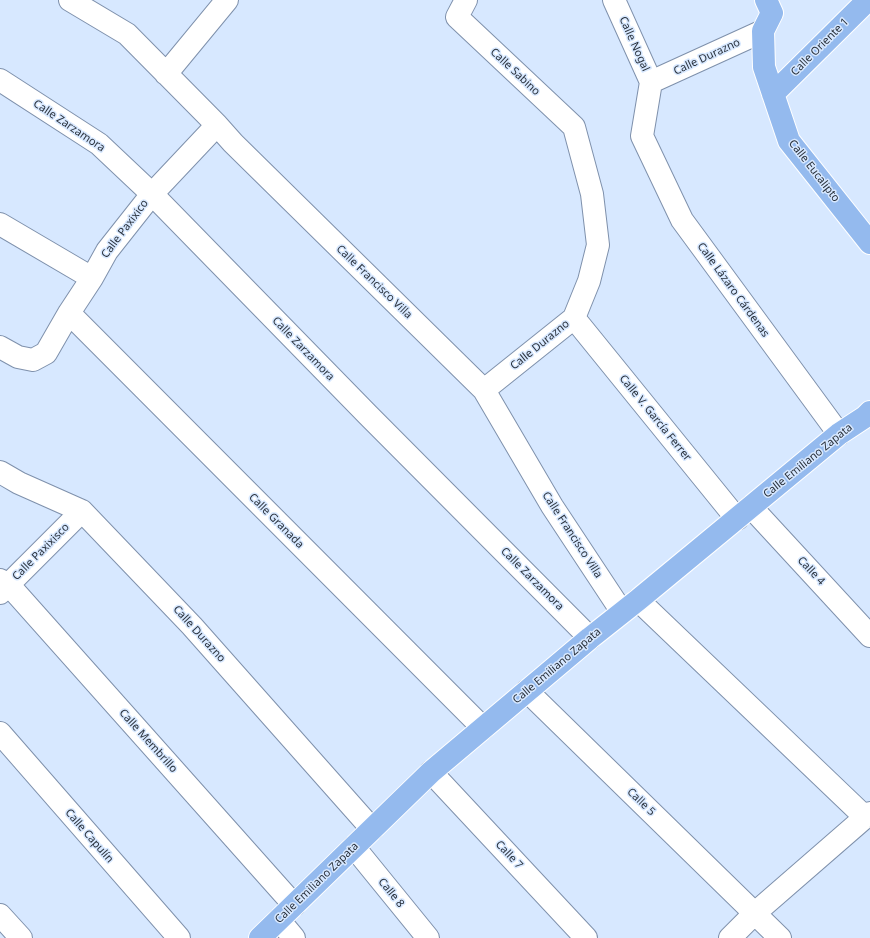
<!DOCTYPE html>
<meta charset="utf-8">
<style>
body{margin:0}
canvas{display:block;background:#d7e8ff}
</style>
<canvas width="870" height="938"></canvas>
<script>
const ctx = document.querySelector('canvas').getContext('2d');
ctx.lineJoin = 'round';
const poly = rows => new Path2D(rows.map(r => 'M' + r).join(''));
function trace(path, color, width, dash) { ctx.strokeStyle = color; ctx.lineWidth = width; ctx.lineCap = dash ? 'butt' : 'round'; ctx.setLineDash(dash || []); ctx.stroke(path); }
function drawText(font, color, halo, rows, align = 'center') {
  ctx.font = font + ' "Noto Sans",sans-serif'; ctx.lineWidth = 3; ctx.setLineDash([]); ctx.textBaseline = 'middle'; ctx.strokeStyle = halo; ctx.fillStyle = color; for (const [text, x, y, turn = 0] of rows) {
    ctx.save(); ctx.translate(x, y); ctx.rotate((+turn || 0) * Math.PI / 180); ctx.textAlign = isNaN(turn) ? turn : align; if (halo) ctx.strokeText(text, 0, 0); ctx.fillText(text, 0, 0); ctx.restore();
  }
}
const minor = poly([
 [70,0,127,34,217,125,233,143,484,390,552,506,622,612],
 [466,0,457,17,574,127,592,194,598,245,589,281,574,318,484,390],
 [614,0,651,82,642,136,682,220,839,434],
 [166,74,227,0],
 [0,80,99,144,152,194,368,415,590,638],
 [651,82,763,31],
 [0,224,92,278],
 [69,313,483,728],
 [574,318,737,519],
 [0,347,18,357,33,360,46,353,69,313,92,278,107,251,152,194,217,125],
 [0,472,19,483,82,511,192,626,372,829],
 [751,507,870,636],
 [0,580,8,584,294,905],
 [0,593,82,511],
 [638,600,865,817],
 [527,691,780,938],
 [0,733,179,938],
 [431,772,586,938],
 [354,847,428,938],
 [0,915,21,938],
 [279,920,294,938],
 [730,938,755,913,870,813]
]);
const major = poly([
 [766,0,772,13,763,31,764,67,789,141,870,243],
 [773,94,868,0],
 [260,938,431,772,590,638,638,600,839,434,865,417,870,412]
]);
const streetNames = [
 ["Calle Nogal",634,44,66],
 ["Calle Oriente 1",820,47,-45],
 ["Calle Durazno",707,57,-25],
 ["Calle Sabino",515,72,43],
 ["Calle Zarzamora",69,126,34],
 ["Calle Eucalipto",814,171,52],
 ["Calle Paxixico",125,229,-53],
 ["Calle Francisco Villa",374,282,44],
 ["Calle Lázaro Cárdenas",733,290,54],
 ["Calle Durazno",540,345,-39],
 ["Calle Zarzamora",303,349,46],
 ["Calle V. García Ferrer",655,418,51],
 ["Calle Emiliano Zapata",808,461,-39],
 ["Calle Granada",276,521,45],
 ["Calle Francisco Villa",572,535,57],
 ["Calle Paxixisco",41,552,-45],
 ["Calle 4",811,571,47],
 ["Calle Zarzamora",532,579,45],
 ["Calle Durazno",199,634,48],
 ["Calle Emiliano Zapata",557,666,-40],
 ["Calle Membrillo",148,741,48],
 ["Calle 5",641,802,44],
 ["Calle Capulín",89,836,49],
 ["Calle 7",509,855,47],
 ["Calle Emiliano Zapata",317,883,-44],
 ["Calle 8",391,893,51]
];
trace(minor, '#7f91ac', 24);
trace(major, '#fff', 24);
trace(minor, '#fff', 22);
trace(major, '#94baee', 22);
drawText('11px', '#2a323d', '#d7e8ff', streetNames);
</script>
